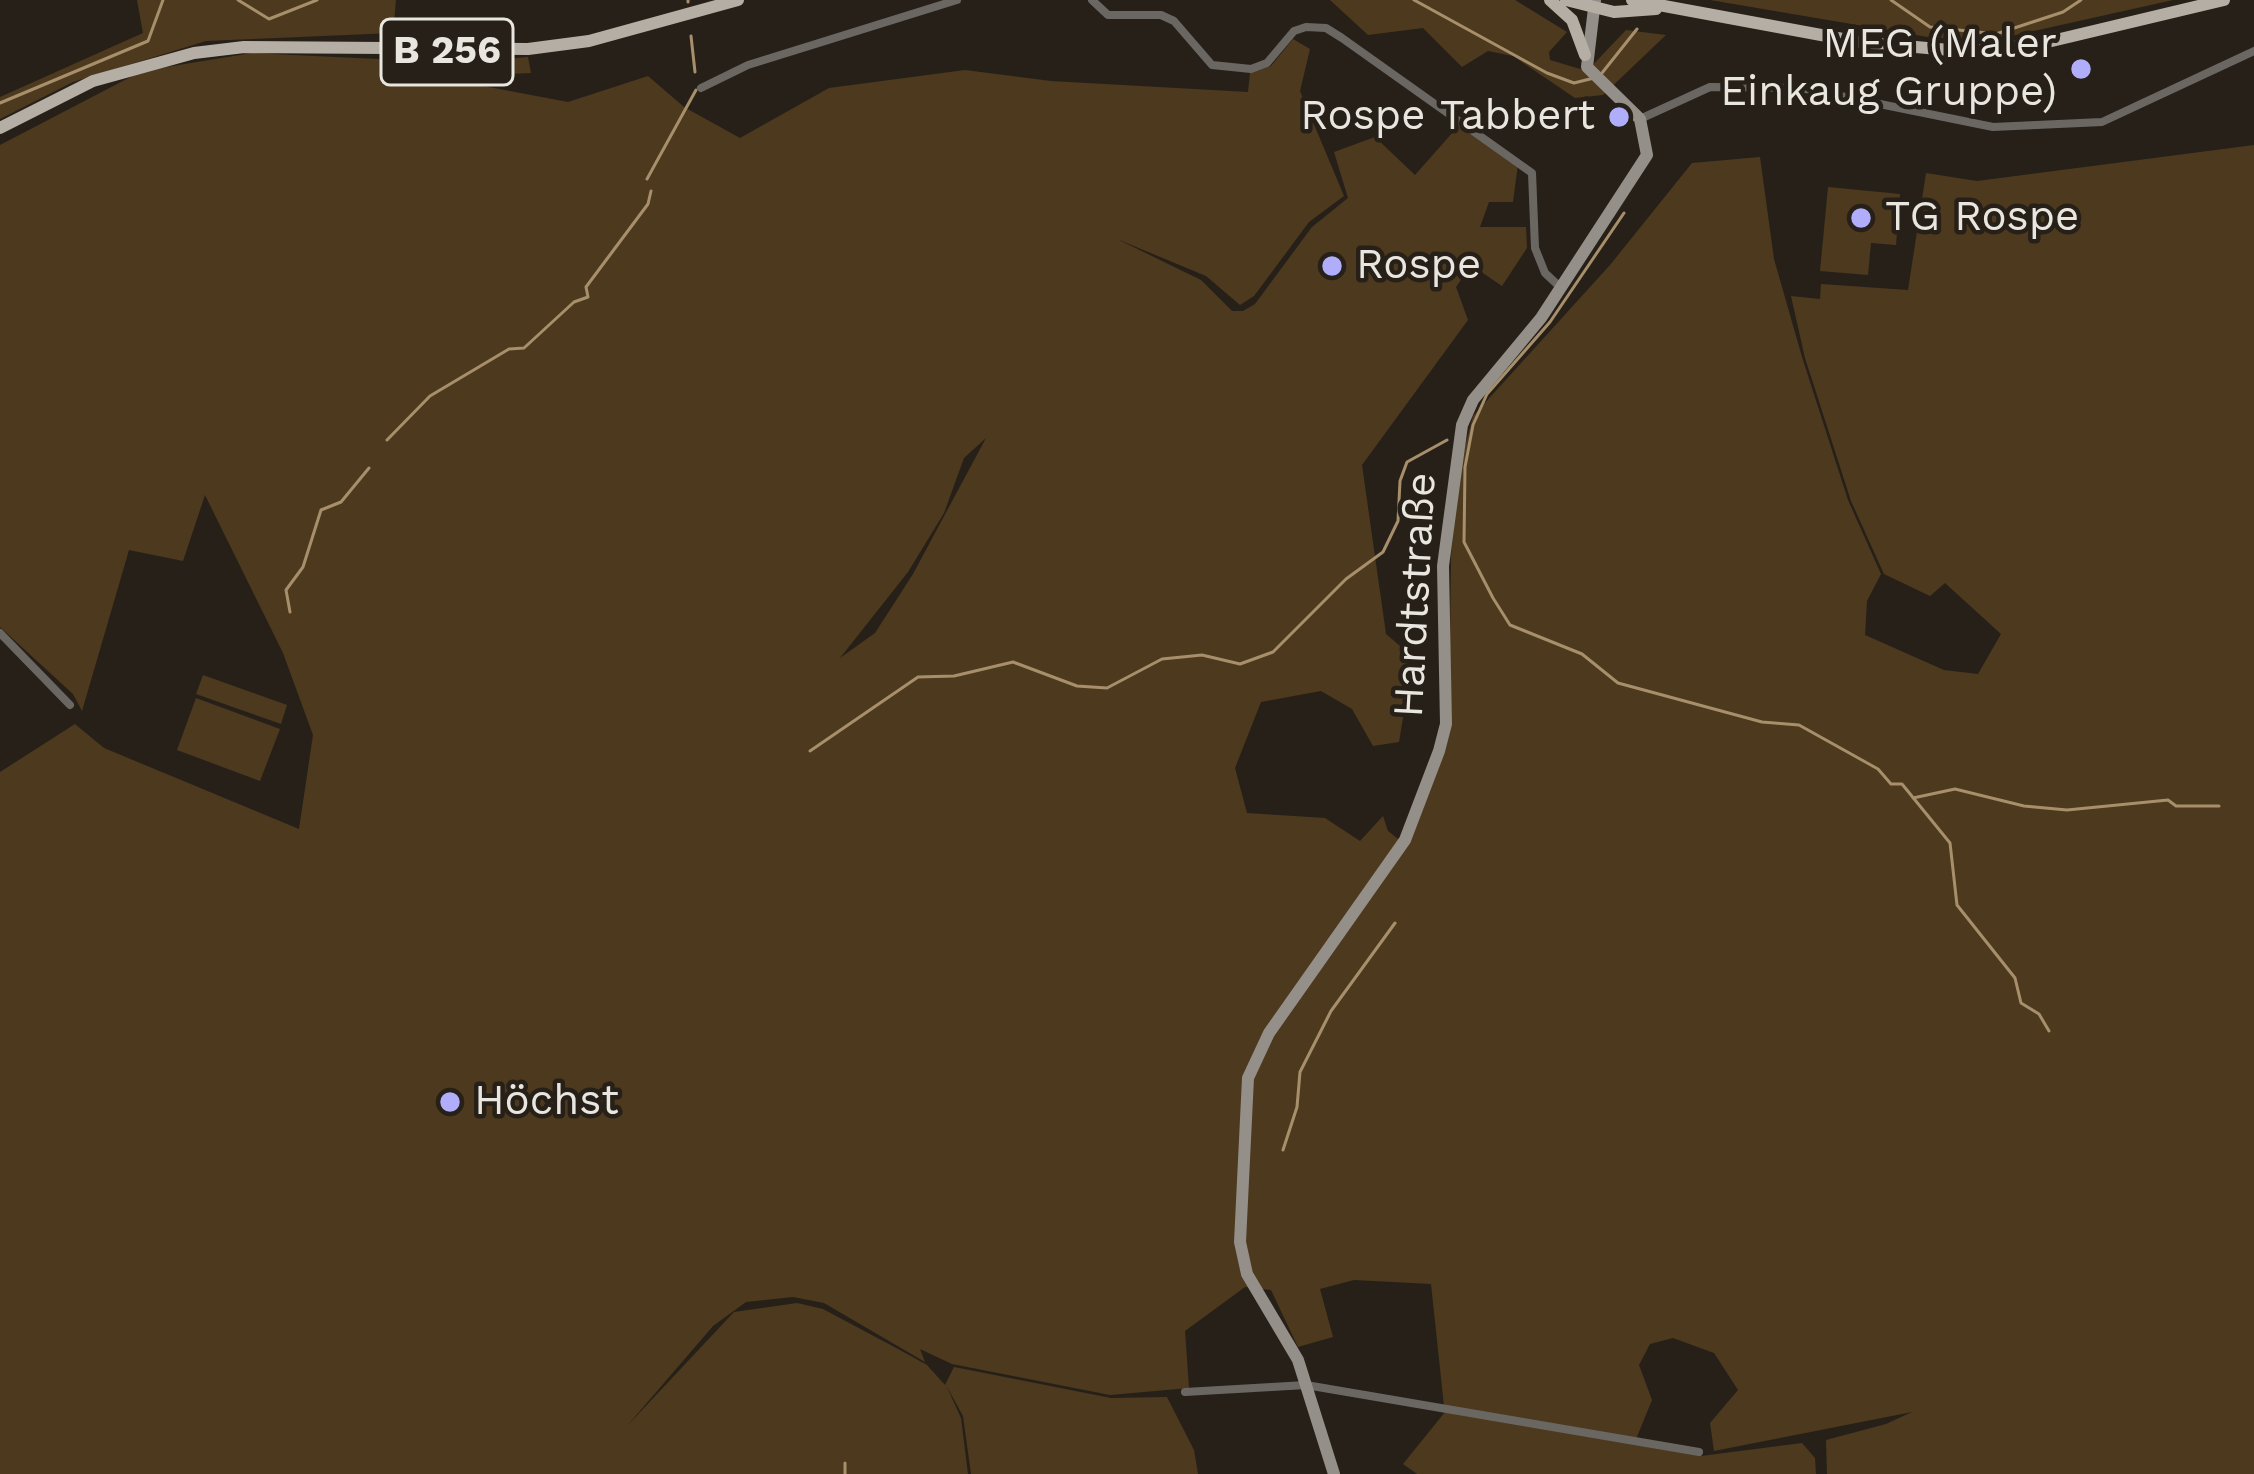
<!DOCTYPE html>
<meta charset="utf-8">
<style>
body{margin:0}
canvas{display:block;background:#262018}
</style>
<canvas width="2254" height="1474"></canvas>
<script>
const ctx = document.querySelector('canvas').getContext('2d');
ctx.lineJoin = 'round';
function fillPath(path, color) { ctx.fillStyle = color; ctx.fill(path, 'evenodd'); }
const poly = rows => new Path2D(rows.map(r => 'M' + r).join(''));
function trace(path, color, width, dash) { ctx.strokeStyle = color; ctx.lineWidth = width; ctx.lineCap = dash ? 'butt' : 'round'; ctx.setLineDash(dash || []); ctx.stroke(path); }
function drawText(font, color, halo, rows, align = 'center') {
  ctx.font = font + ' "Work Sans",sans-serif'; ctx.lineWidth = 9; ctx.setLineDash([]); ctx.textBaseline = 'middle'; ctx.strokeStyle = halo; ctx.fillStyle = color; for (const [text, x, y, turn = 0] of rows) {
    ctx.save(); ctx.translate(x, y); ctx.rotate((+turn || 0) * Math.PI / 180); ctx.textAlign = isNaN(turn) ? turn : align; if (halo) ctx.strokeText(text, 0, 0); ctx.fillText(text, 0, 0); ctx.restore();
  }
}
const green = poly([
 [137,0,396,0,393,33,206,41,73,82,0,119,0,97,143,33],
 [1330,0,1515,0,1567,32,1549,52,1550,60,1587,71,1626,30,1666,35,1603,95,1575,98,1513,56,1488,51,1462,67,1423,28,1368,35],
 [1710,0,2173,0,1989,41,1928,37],
 [1293,39,1310,49,1300,91,1344,196,1309,222,1254,296,1240,305,1206,276,1117,239,1201,280,1232,311,1243,311,1255,304,1312,227,1348,198,1334,152,1375,137,1415,175,1461,123,1518,164,1513,202,1489,202,1480,227,1526,227,1527,248,1502,286,1471,265,1456,287,1468,320,1362,465,1386,634,1413,657,1399,742,1373,746,1352,709,1321,691,1261,702,1235,768,1247,813,1325,818,1360,841,1383,816,1388,831,1407,846,1449,732,1451,556,1460,465,1473,416,1610,265,1692,163,1760,157,1774,259,1802,357,1848,500,1881,574,1867,601,1865,635,1944,670,1978,674,2001,634,1945,583,1930,596,1884,574,1851,501,1805,358,1791,296,1820,299,1821,284,1908,290,1926,173,1977,181,2254,145,2254,1474,1827,1474,1826,1440,1886,1424,1912,1412,1714,1451,1710,1423,1738,1390,1714,1353,1673,1338,1650,1344,1639,1365,1652,1400,1634,1444,1444,1406,1431,1284,1354,1280,1320,1289,1333,1337,1298,1347,1271,1290,1245,1287,1185,1331,1189,1388,1110,1395,952,1364,920,1349,925,1362,824,1303,793,1297,746,1302,713,1326,627,1426,734,1312,797,1303,823,1309,898,1349,927,1365,945,1385,954,1367,1111,1398,1167,1397,1194,1450,1198,1474,971,1474,963,1416,946,1385,961,1418,968,1474,0,1474,0,772,75,724,104,748,299,829,313,735,283,653,205,495,183,561,129,550,82,711,73,694,0,627,0,145,142,71,252,53,461,63,528,57,531,73,436,77,568,102,648,76,684,107,740,138,829,88,965,70,1051,81,1248,92,1250,73,1271,66],
 [986,438,913,574,875,633,840,658,908,572,944,513,964,458],
 [1828,187,1900,194,1896,245,1871,243,1868,275,1820,271],
 [203,675,287,705,281,724,196,694],
 [196,698,280,729,260,781,177,750],
 [1445,1412,1701,1456,1802,1443,1815,1458,1816,1474,1417,1474,1403,1464]
]);
const stream = poly([
 [238,0,269,19,317,0],
 [688,0,688,2],
 [1414,0,1547,73,1574,83,1594,78],
 [1891,0,1930,27,1996,34,2063,12,2081,0],
 [691,36,695,72],
 [1602,73,1637,29],
 [0,103,148,41,163,0],
 [647,179,696,90],
 [1624,213,1550,322,1487,394,1473,425,1465,467,1464,542,1493,598,1510,625,1582,654,1618,683,1762,722,1799,725,1878,769,1891,784,1902,784,1950,843,1957,905,2015,978,2021,1003,2039,1014,2049,1031],
 [387,440,430,396,509,349,524,348,574,302,588,297,586,287,648,204,651,191],
 [290,612,286,590,303,567,321,510,341,502,369,468],
 [810,751,918,677,954,676,1013,662,1077,686,1107,688,1162,659,1202,655,1240,664,1273,652,1346,579,1383,552,1398,521,1400,481,1407,462,1447,440],
 [1913,798,1955,789,2024,806,2067,810,2168,800,2176,806,2219,806],
 [1283,1150,1297,1107,1300,1072,1331,1011,1395,923],
 [845,1463,845,1474]
]);
const street = poly([
 [1092,0,1108,15,1161,15,1174,21,1212,65,1251,69,1267,63,1294,31,1306,27,1326,28,1342,38,1532,173,1535,248,1545,273,1560,287],
 [701,88,748,65,957,0],
 [1640,119,1710,87,1801,88,1993,127,2102,122,2254,51],
 [0,633,70,705],
 [1185,1392,1306,1385,1699,1452]
]);
const secondary = poly([
 [1334,1474,1298,1360,1247,1274,1240,1242,1248,1078,1269,1033,1405,840,1439,751,1446,724,1443,566,1462,425,1473,400,1541,318,1647,155,1640,119,1587,67,1595,0]
]);
const primary = poly([
 [1550,0,1572,20,1585,55],
 [1566,0,1614,12,1656,9],
 [1632,0,1859,42,1961,51,2035,45,2224,0],
 [0,128,93,81,194,53,244,47,528,49,589,41,738,0]
]);
const markers = [
 [2081,69,12,"#b0aefa"],
 [1619,117,12,"#b0aefa"],
 [1861,218,12,"#b0aefa"],
 [1332,266,12,"#b0aefa"],
 [450,1102,12,"#b0aefa"]
];
const shields = [
 [447,52,132]
];
const shieldNames = [
 ["B 256",447,52]
];
const poiNames = [
 ["MEG (Maler",2057,45,"right"],
 ["Einkaug Gruppe)",2057,93,"right"],
 ["Rospe Tabbert",1595,117,"right"],
 ["TG Rospe",1885,218],
 ["Rospe",1356,266],
 ["Höchst",474,1102]
];
const streetNames = [
 ["Hardtstraße",1416,595,-87]
];
fillPath(green, '#4c391e');
trace(stream, '#a78f6b', 3);
trace(street, '#6a6763', 8);
trace(secondary, '#948f88', 12);
trace(primary, '#b5aea5', 12);
for (const [x, y, r, color] of markers) { const dot = new Path2D(); dot.arc(x, y, r, 0, 2 * Math.PI); ctx.fillStyle = color; ctx.fill(dot); trace(dot, '#262018', 4.5); }
for (const [x, y, w] of shields) { const box = new Path2D(); box.roundRect(x - w / 2, y - 33, w, 66, 9); ctx.fillStyle = '#262018'; ctx.fill(box); trace(box, '#e9e5df', 3); }
drawText('bold 39px', '#e9e5df', null, shieldNames);
drawText('42px', '#e9e5df', '#262018', poiNames, 'left');
drawText('42px', '#e9e5df', '#262018', streetNames);
</script>
